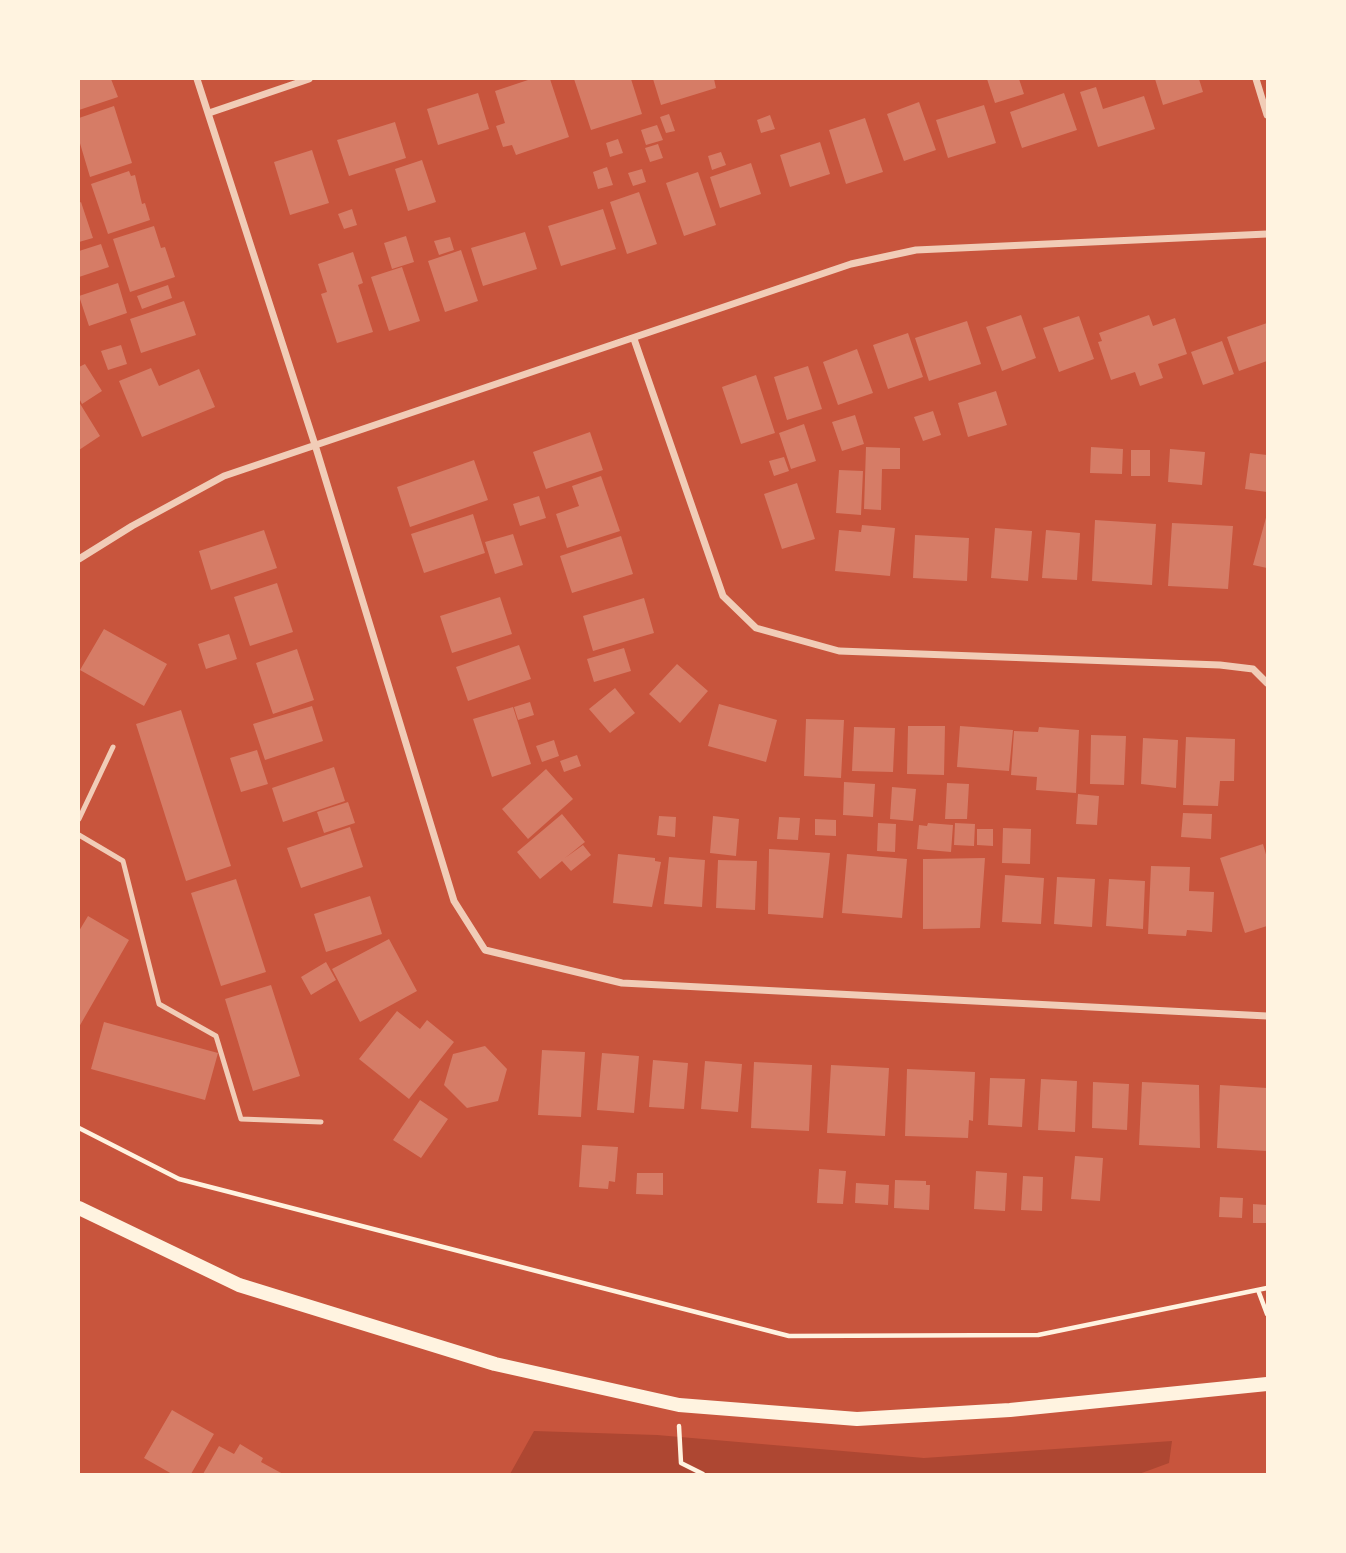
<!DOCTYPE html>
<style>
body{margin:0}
#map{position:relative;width:1346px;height:1553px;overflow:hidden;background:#c8553d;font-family:"PT Serif",serif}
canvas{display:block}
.frame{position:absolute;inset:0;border:80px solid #fff3e0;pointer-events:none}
</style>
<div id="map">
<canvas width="1346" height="1553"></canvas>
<div class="frame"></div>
</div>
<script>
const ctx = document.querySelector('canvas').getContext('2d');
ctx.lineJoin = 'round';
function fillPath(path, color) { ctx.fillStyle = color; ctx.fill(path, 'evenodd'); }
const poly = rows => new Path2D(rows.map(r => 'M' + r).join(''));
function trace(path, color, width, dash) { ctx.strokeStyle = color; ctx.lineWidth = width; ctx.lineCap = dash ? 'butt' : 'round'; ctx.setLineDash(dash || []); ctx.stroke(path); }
const green = poly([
 [534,1431,657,1435,924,1458,1172,1441,1169,1463,1139,1474,510,1474]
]);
const building = poly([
 [79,79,111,79,118,97,79,110],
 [531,79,550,79,569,137,516,155,512,145,503,147,496,126,505,123,495,91],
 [574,79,631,79,642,114,591,130],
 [653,79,714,79,716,88,661,105],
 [987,79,1019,79,1024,94,995,103],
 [1155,79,1199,79,1203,92,1163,105],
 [1096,87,1103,109,1144,96,1155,129,1098,147,1080,92],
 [478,93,489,129,438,145,427,109],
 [1064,93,1077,130,1022,148,1010,112],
 [919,102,936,150,904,161,887,114],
 [984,105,996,143,948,158,936,120],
 [114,106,132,163,90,177,79,140,79,118],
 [669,114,675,131,666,133,660,117],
 [770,115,775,129,761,133,757,120],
 [865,118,883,172,846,184,829,130],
 [395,122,406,158,349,176,337,140],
 [657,125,663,140,646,145,641,130],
 [618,139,623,153,610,157,606,143],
 [820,142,830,174,790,187,780,155],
 [658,144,663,158,650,162,645,148],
 [312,150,329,203,290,215,274,162],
 [721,152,726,165,712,170,708,156],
 [422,160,436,202,408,211,395,169],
 [751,163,761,194,720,208,710,177],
 [607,167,613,185,598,189,593,172],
 [642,169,646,182,633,186,628,173],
 [129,171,131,176,135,175,142,204,145,203,150,220,108,234,91,184],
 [698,172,716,225,684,236,666,183],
 [639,192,657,244,627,254,610,202],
 [81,202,93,238,79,242,79,203],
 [352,209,357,225,344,229,338,214],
 [603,209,616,249,561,266,548,226],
 [154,226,161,248,165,247,175,277,130,292,113,239],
 [525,232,537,269,483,286,471,248],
 [406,236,414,262,392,269,384,243],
 [450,237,454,250,439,255,434,241],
 [101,244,109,267,79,277,79,251],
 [461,250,478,301,445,312,428,261],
 [353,252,363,283,358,285,373,332,337,343,321,294,327,292,318,264],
 [402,267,420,321,389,331,371,277],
 [118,283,127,313,89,326,79,296],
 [168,285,172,298,142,309,137,296],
 [184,301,196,335,141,353,130,319],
 [1021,315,1036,358,1002,371,986,327],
 [1149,315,1153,326,1175,318,1187,354,1158,364,1163,378,1140,386,1135,372,1111,380,1098,342,1102,341,1099,333],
 [1079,316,1094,359,1059,372,1043,328],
 [967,321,981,364,929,381,915,338],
 [1267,323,1267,361,1239,371,1227,337],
 [908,333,923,377,888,389,873,345],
 [1222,341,1234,374,1203,385,1191,352],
 [121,345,127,364,108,370,101,351],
 [857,349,873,393,838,405,823,362],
 [85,364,102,391,82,404,79,398,79,367],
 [808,366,822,409,787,420,774,377],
 [151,368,159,386,199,369,215,407,142,437,119,381],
 [756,375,775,433,741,444,722,387],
 [996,391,1007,425,968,437,958,403],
 [79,402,100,436,79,450],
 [933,411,941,435,923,441,914,417],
 [855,415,864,444,842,451,832,422],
 [804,424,816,461,791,469,779,433],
 [590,432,603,470,546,489,533,452],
 [866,447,900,448,900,469,882,469,881,510,864,509],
 [1091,447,1123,449,1122,474,1090,473],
 [1170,449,1205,452,1202,485,1168,482],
 [1131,450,1150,450,1150,476,1131,476],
 [1250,453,1267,455,1267,492,1245,489],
 [784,457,789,471,774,476,769,461],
 [474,460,488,500,410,527,397,487],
 [839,470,863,471,861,515,836,513],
 [601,476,620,531,567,548,556,514,579,506,572,486],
 [797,483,815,539,782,549,764,494],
 [539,496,546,518,520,526,513,504],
 [473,514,485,553,424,573,411,534],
 [1267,514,1267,568,1253,565],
 [1095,520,1156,524,1152,585,1092,581],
 [1172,523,1233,526,1228,589,1168,586],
 [862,525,895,528,890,576,835,571,839,530,861,532],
 [995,528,1032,531,1028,581,991,578],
 [264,530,277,568,211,590,199,551],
 [1046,530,1080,533,1077,580,1042,578],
 [513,534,523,565,495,574,485,542],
 [915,535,969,538,967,581,913,578],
 [621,536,633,574,572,593,560,556],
 [277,583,293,632,250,646,234,597],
 [500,597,512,634,452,653,440,616],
 [644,598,654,633,593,651,583,616],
 [104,629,167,664,144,706,80,670],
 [229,634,237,659,206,669,198,644],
 [519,645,531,679,468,701,456,667],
 [624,648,631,671,594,682,587,659],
 [297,649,314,700,273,714,256,663],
 [677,664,708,691,680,723,649,694],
 [615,688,635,713,610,733,589,709],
 [530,702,534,715,518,720,514,707],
 [719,704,777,720,766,762,708,746],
 [312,706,323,741,265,760,253,724],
 [513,707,531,764,492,777,473,719],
 [181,710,231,866,186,881,136,724],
 [806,719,844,720,841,778,804,776],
 [908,726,945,726,944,775,907,774],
 [960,726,1013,730,1009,771,957,767],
 [854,727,895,728,893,772,852,771],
 [1039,727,1079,730,1076,793,1036,790,1037,777,1011,775,1014,731,1038,732],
 [1091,735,1126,736,1124,785,1090,784],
 [1186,737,1235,739,1234,781,1220,781,1218,806,1183,805],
 [1143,738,1178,740,1176,788,1141,784],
 [554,740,559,756,542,762,536,746],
 [257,750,268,784,241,792,230,758],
 [577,755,581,766,564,772,560,761],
 [334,767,345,801,283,822,272,788],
 [546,769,573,799,528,839,502,809],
 [844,782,875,784,873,817,843,815],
 [947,783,969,784,967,819,945,819],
 [892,787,916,789,913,821,890,819],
 [1078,794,1099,796,1097,825,1076,824],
 [348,802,355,823,324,833,317,812],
 [1183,813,1212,814,1211,839,1181,837],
 [562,814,585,842,565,858,583,845,591,855,571,871,562,861,540,879,517,852],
 [659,816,676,817,675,837,657,835],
 [713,816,739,819,736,856,710,853],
 [779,817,800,818,798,840,777,839],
 [815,819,836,820,836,836,815,835],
 [878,823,896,824,895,852,877,851],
 [928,823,953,825,951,852,917,849,919,825,927,826],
 [955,823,975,824,974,846,954,845],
 [350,827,363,867,301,888,287,848],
 [1003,828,1031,829,1030,864,1002,863],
 [977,829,993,829,993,846,977,845],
 [1263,844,1267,858,1267,926,1245,933,1220,858],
 [769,849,830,853,823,918,768,914],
 [618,854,655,858,655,861,661,862,652,907,613,903],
 [847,854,907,859,902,918,842,913],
 [669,857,705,860,702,907,664,904],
 [985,858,980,928,923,929,923,859],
 [718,860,757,861,755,910,716,908],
 [1151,866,1190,867,1189,891,1214,892,1212,932,1187,930,1186,936,1148,934],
 [1005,875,1044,878,1041,924,1002,922],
 [1057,877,1095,879,1092,927,1054,924],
 [236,879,266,972,221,986,191,893],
 [1109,879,1145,881,1143,929,1106,926],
 [370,896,382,934,326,952,314,914],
 [88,916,129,940,79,1027,79,931],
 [389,939,417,991,360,1022,332,969],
 [326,962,336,980,311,995,301,977],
 [271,985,300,1076,253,1091,225,999],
 [397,1011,420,1029,427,1020,454,1042,409,1099,359,1059],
 [104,1022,218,1053,205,1100,91,1069],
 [485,1046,507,1069,498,1101,467,1108,444,1085,453,1054],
 [542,1050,585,1052,581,1117,538,1115],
 [602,1053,639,1056,634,1113,597,1110],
 [653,1060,688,1063,684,1109,649,1107],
 [705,1061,742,1064,738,1112,701,1109],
 [754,1062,812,1065,809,1131,751,1128],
 [831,1065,889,1068,885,1136,827,1133],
 [907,1069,975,1072,973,1121,969,1120,968,1138,905,1136],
 [990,1078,1025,1079,1022,1127,988,1125],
 [1041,1079,1077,1081,1075,1132,1038,1130],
 [1093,1082,1129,1084,1127,1130,1092,1128],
 [1142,1082,1199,1085,1200,1148,1139,1145],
 [1220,1085,1267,1088,1267,1151,1217,1148],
 [420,1100,448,1119,421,1158,393,1140],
 [582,1145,618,1147,615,1182,609,1181,608,1189,579,1187],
 [1075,1156,1103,1158,1100,1201,1071,1199],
 [819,1169,846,1171,843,1204,817,1203],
 [976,1171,1007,1173,1005,1211,974,1209],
 [637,1173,663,1173,663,1195,636,1194],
 [1023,1176,1043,1177,1042,1211,1021,1210],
 [895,1180,926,1181,926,1185,930,1185,929,1210,894,1208],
 [856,1183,889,1185,888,1205,855,1203],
 [1220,1197,1243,1198,1242,1218,1219,1217],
 [1253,1204,1267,1205,1267,1223,1253,1223],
 [172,1410,214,1434,191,1474,172,1474,144,1458],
 [240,1444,263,1458,261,1462,283,1474,203,1474,219,1446,234,1454]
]);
const path = poly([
 [79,1128,179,1179,789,1336,1038,1335,1267,1288],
 [1258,1290,1267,1314],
 [679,1426,681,1463,703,1474]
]);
const service = poly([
 [79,819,113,747],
 [79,835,123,861,159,1004,216,1036,241,1119,321,1122]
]);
const minor = poly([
 [197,79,316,448,454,901,485,950,622,983,1267,1016],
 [1256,79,1267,115],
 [209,113,309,79],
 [634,339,723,596,756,628,839,651,1220,665,1253,669,1267,683],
 [79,559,132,526,224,476,851,264,916,250,1267,234]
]);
const secondary = poly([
 [79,1208,239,1285,495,1364,679,1405,857,1419,1010,1410,1267,1384]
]);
fillPath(green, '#ae4732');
fillPath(building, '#d67c66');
trace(path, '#fff3e0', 4.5);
trace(service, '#f1ccb7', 5);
trace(minor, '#f1ccb7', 7);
trace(secondary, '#fff3e0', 14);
</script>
